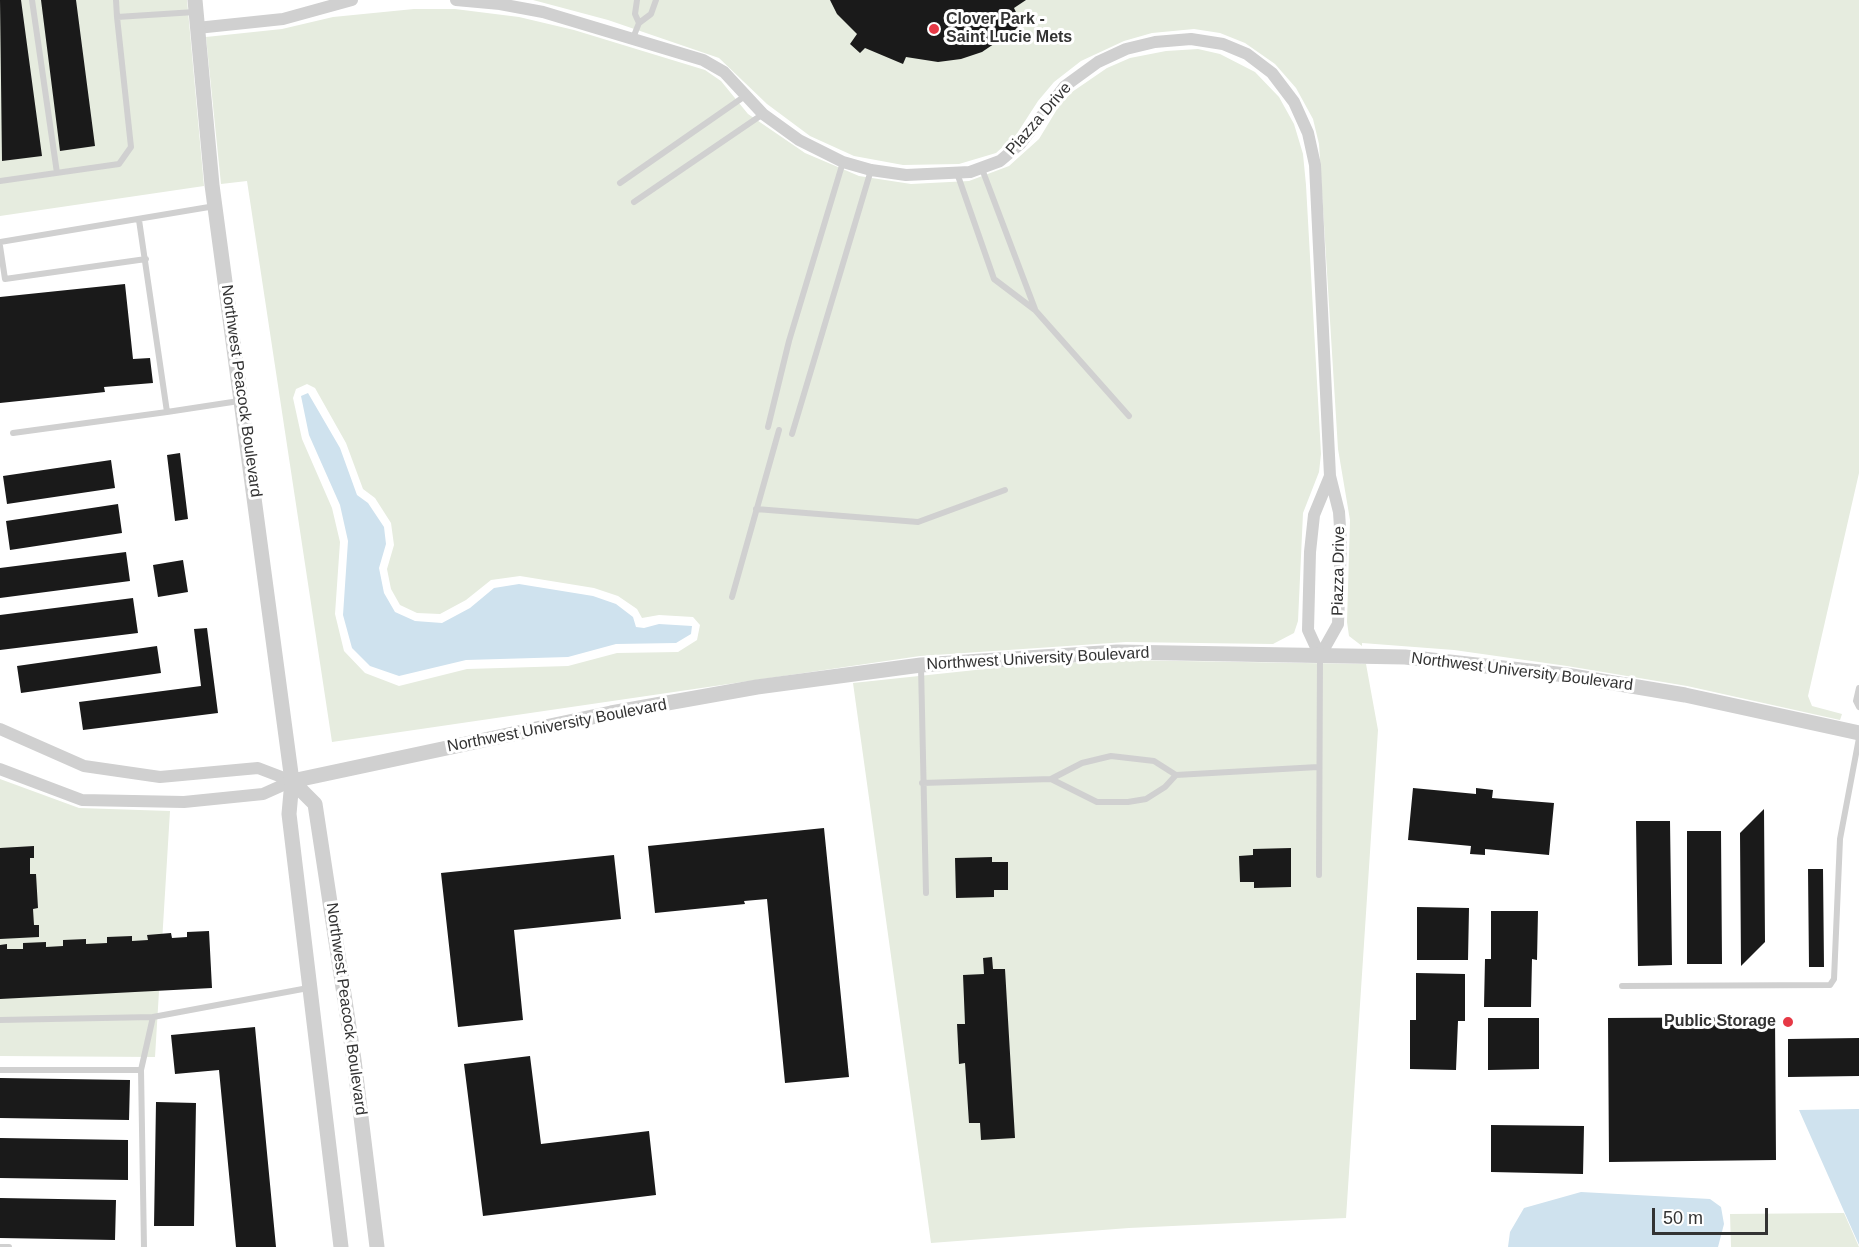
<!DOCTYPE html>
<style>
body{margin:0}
#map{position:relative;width:1859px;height:1247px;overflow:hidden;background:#fff;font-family:Helvetica,sans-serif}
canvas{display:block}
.scale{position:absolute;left:1652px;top:1208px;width:116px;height:27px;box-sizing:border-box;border:3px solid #333;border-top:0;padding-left:8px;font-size:18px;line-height:21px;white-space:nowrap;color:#333;-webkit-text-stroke:4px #fff;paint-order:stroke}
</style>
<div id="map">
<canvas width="1859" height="1247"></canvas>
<div class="scale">50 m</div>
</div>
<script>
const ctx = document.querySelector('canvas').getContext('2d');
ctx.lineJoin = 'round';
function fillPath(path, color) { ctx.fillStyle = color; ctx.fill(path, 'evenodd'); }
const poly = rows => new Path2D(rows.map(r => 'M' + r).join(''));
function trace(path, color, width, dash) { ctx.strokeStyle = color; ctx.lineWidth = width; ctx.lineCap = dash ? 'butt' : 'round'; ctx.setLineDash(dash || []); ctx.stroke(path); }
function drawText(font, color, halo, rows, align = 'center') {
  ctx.font = font + ' Helvetica,sans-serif'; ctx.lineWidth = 6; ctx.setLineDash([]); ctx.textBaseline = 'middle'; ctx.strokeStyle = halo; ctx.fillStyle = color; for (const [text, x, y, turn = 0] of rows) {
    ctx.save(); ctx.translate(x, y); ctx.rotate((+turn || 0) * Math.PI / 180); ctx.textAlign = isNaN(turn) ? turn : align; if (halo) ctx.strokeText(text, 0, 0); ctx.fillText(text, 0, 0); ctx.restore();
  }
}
const green = poly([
 [0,0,187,0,204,186,0,216],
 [533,0,1859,0,1859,473,1808,696,1812,706,1842,714,1840,720,1687,686,1567,666,1454,650,1362,643,1362,646,1349,636,1347,622,1350,520,1338,449,1319,144,1313,119,1296,88,1275,64,1245,43,1220,33,1194,29,1152,33,1124,41,1081,61,1054,82,1038,101,1016,135,996,153,959,164,903,165,854,156,810,136,767,104,719,58,608,20],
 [414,9,455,9,519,17,574,30,705,70,721,81,748,114,805,153,859,176,911,184,969,181,1009,166,1039,139,1059,106,1072,92,1107,68,1130,58,1166,51,1198,49,1220,54,1255,72,1279,97,1294,124,1303,154,1306,185,1321,454,1319,472,1303,513,1298,621,1294,633,1273,644,1126,642,920,656,332,742,247,181,221,184,206,37,282,29,333,17],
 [307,384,315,388,346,443,363,489,375,498,391,523,394,545,387,569,391,589,400,605,417,613,440,614,466,600,491,580,520,576,594,588,618,596,637,609,642,618,659,615,693,617,700,625,697,640,678,652,617,653,568,666,467,669,399,686,365,673,344,651,335,614,340,542,332,508,302,439,293,398,296,389],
 [1118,660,1366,664,1378,730,1346,1218,1129,1228,931,1243,853,683,1013,666],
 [0,779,79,808,170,811,155,1057,0,1056],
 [1844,1213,1859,1247,1731,1247,1730,1214]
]);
const water = poly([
 [308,393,340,448,357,495,368,503,384,527,386,544,379,568,384,593,395,612,415,621,442,623,470,608,494,588,519,584,593,596,616,604,633,617,636,627,644,628,659,624,692,626,691,634,676,643,616,644,568,657,466,660,399,676,370,666,352,648,343,615,348,541,340,505,309,435,301,396],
 [1859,1109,1859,1245,1799,1110],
 [1581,1192,1710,1199,1721,1207,1724,1224,1718,1247,1508,1247,1510,1232,1524,1208]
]);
const building = poly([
 [0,0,21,0,42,156,2,161],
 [41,0,76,0,95,146,60,151],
 [830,0,1026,0,1014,8,1022,25,982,52,961,59,938,62,906,57,903,64,865,48,860,53,850,44,857,34,837,14],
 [125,284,133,359,150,358,153,383,104,387,105,392,0,403,0,297],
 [180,453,188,519,175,521,167,455],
 [111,460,115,488,7,504,3,476],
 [118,504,122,533,10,550,6,521],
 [126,552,130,581,0,598,0,568],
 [183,560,188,592,158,597,153,565],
 [133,598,138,633,0,650,0,615],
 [207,628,218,713,83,730,79,702,201,686,194,629],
 [157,646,161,673,21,693,17,666],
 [1413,788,1476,794,1476,788,1493,790,1492,798,1554,803,1549,855,1485,849,1485,855,1470,854,1471,846,1408,840],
 [1764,809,1765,942,1741,966,1740,833],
 [1636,821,1670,821,1672,965,1638,966],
 [824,828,849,1077,785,1083,767,899,744,901,745,904,655,913,648,846],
 [1687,831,1721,831,1722,964,1687,964],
 [34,846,34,858,30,858,30,874,36,874,38,908,33,909,34,925,39,925,39,937,0,939,0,848],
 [1291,848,1291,887,1254,888,1254,882,1240,882,1239,856,1253,855,1253,849],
 [614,855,621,919,514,930,523,1020,458,1027,441,873],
 [992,857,992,862,1008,862,1008,890,994,890,994,897,956,898,955,858],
 [1808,869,1823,869,1824,967,1809,967],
 [1417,907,1469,908,1468,960,1417,960],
 [1491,911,1538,911,1537,960,1532,959,1531,1007,1484,1007,1485,959,1491,959],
 [209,931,212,988,0,999,0,945,7,944,7,949,23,949,23,943,46,942,46,947,63,946,63,940,86,939,86,944,107,943,107,937,132,936,132,941,148,940,147,935,171,933,172,938,187,937,187,932],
 [992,957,993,969,1005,969,1015,1138,981,1140,980,1123,969,1123,965,1063,959,1064,957,1024,965,1024,963,975,984,974,983,958],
 [1416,973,1465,974,1465,1021,1458,1021,1456,1070,1410,1069,1410,1020,1416,1020],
 [1775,1017,1776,1160,1609,1162,1608,1018],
 [1488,1018,1539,1018,1539,1069,1488,1070],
 [255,1027,276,1247,236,1247,219,1070,175,1074,171,1035],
 [1859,1038,1859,1076,1788,1077,1788,1039],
 [530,1056,541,1144,649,1131,656,1195,483,1216,464,1064],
 [0,1078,130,1080,129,1120,0,1118],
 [156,1102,196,1103,194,1226,154,1226],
 [1491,1125,1584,1126,1583,1174,1491,1172],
 [0,1138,128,1140,128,1180,0,1178],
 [0,1198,116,1200,115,1240,0,1238]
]);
const service = poly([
 [32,0,57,173],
 [116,0,117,17],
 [637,0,635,14,639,23],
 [633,38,639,23,651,14,656,0],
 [982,169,1035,309],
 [957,173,994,279,1035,310,1129,416],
 [0,181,119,164,131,147,117,17,195,12],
 [620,183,745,96],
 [634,202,763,114],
 [139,220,167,412,239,401],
 [0,242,215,206],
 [0,246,5,279,146,259],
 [768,427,789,341,843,162],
 [13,433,167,412],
 [792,434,871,170],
 [756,509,918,522,1005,490],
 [732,597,779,430],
 [921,666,926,893],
 [1859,688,1856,701,1859,707],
 [1176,775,1318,767],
 [922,783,1051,779,1082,763,1111,756,1154,761,1176,775,1165,787,1146,799,1128,802,1097,802,1051,779],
 [1319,875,1320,656],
 [1622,986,1830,985,1834,979,1840,839,1859,738],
 [0,1020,153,1017],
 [0,1070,141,1070],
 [0,1247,9,1247],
 [144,1247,141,1070,153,1017,308,988]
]);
const minor = poly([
 [456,0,500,4,543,12,703,60,724,72,763,114,799,140,843,162,871,170,906,175,970,172,1000,161,1020,144,1065,86,1098,62,1126,49,1155,42,1191,39,1223,44,1247,54,1272,73,1294,102,1308,133,1315,165,1330,476,1339,512,1341,543,1338,624,1320,656,1308,630,1310,552,1314,515,1330,476],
 [197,28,283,19,352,0],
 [0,729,84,766,160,777,258,768,292,781],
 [0,769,82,800,184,802,263,794,292,781]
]);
const tertiary = poly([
 [195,0,212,185,292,781,289,814,341,1247],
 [292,781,611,713,757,687,921,665,1117,652,1405,657,1566,675,1685,695,1859,733],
 [292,781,315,804,354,1060,377,1247]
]);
const markers = [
 [934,29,6,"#e63946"],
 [1788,1022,6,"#e63946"]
];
const poiNames = [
 ["Clover Park -",946,20],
 ["Saint Lucie Mets",946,38],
 ["Public Storage",1776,1022,"right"]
];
const streetNames = [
 ["Piazza Drive",1039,119,-49],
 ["Northwest Peacock Boulevard",241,391,82],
 ["Piazza Drive",1339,571,-89],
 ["Northwest University Boulevard",1038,659,-3],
 ["Northwest University Boulevard",1522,672,7],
 ["Northwest University Boulevard",557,726,-11],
 ["Northwest Peacock Boulevard",346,1009,82]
];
fillPath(green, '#e6ecdf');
fillPath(water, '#cfe2ee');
fillPath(building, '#1a1a1a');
trace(service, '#d0d0d0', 6);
trace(minor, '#d0d0d0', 12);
trace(tertiary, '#d0d0d0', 15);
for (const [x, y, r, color] of markers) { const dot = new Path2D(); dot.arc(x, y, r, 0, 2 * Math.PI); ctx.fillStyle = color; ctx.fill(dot); trace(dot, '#fff', 2); }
drawText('bold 16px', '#333', '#fff', poiNames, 'left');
drawText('16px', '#333', '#fff', streetNames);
</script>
